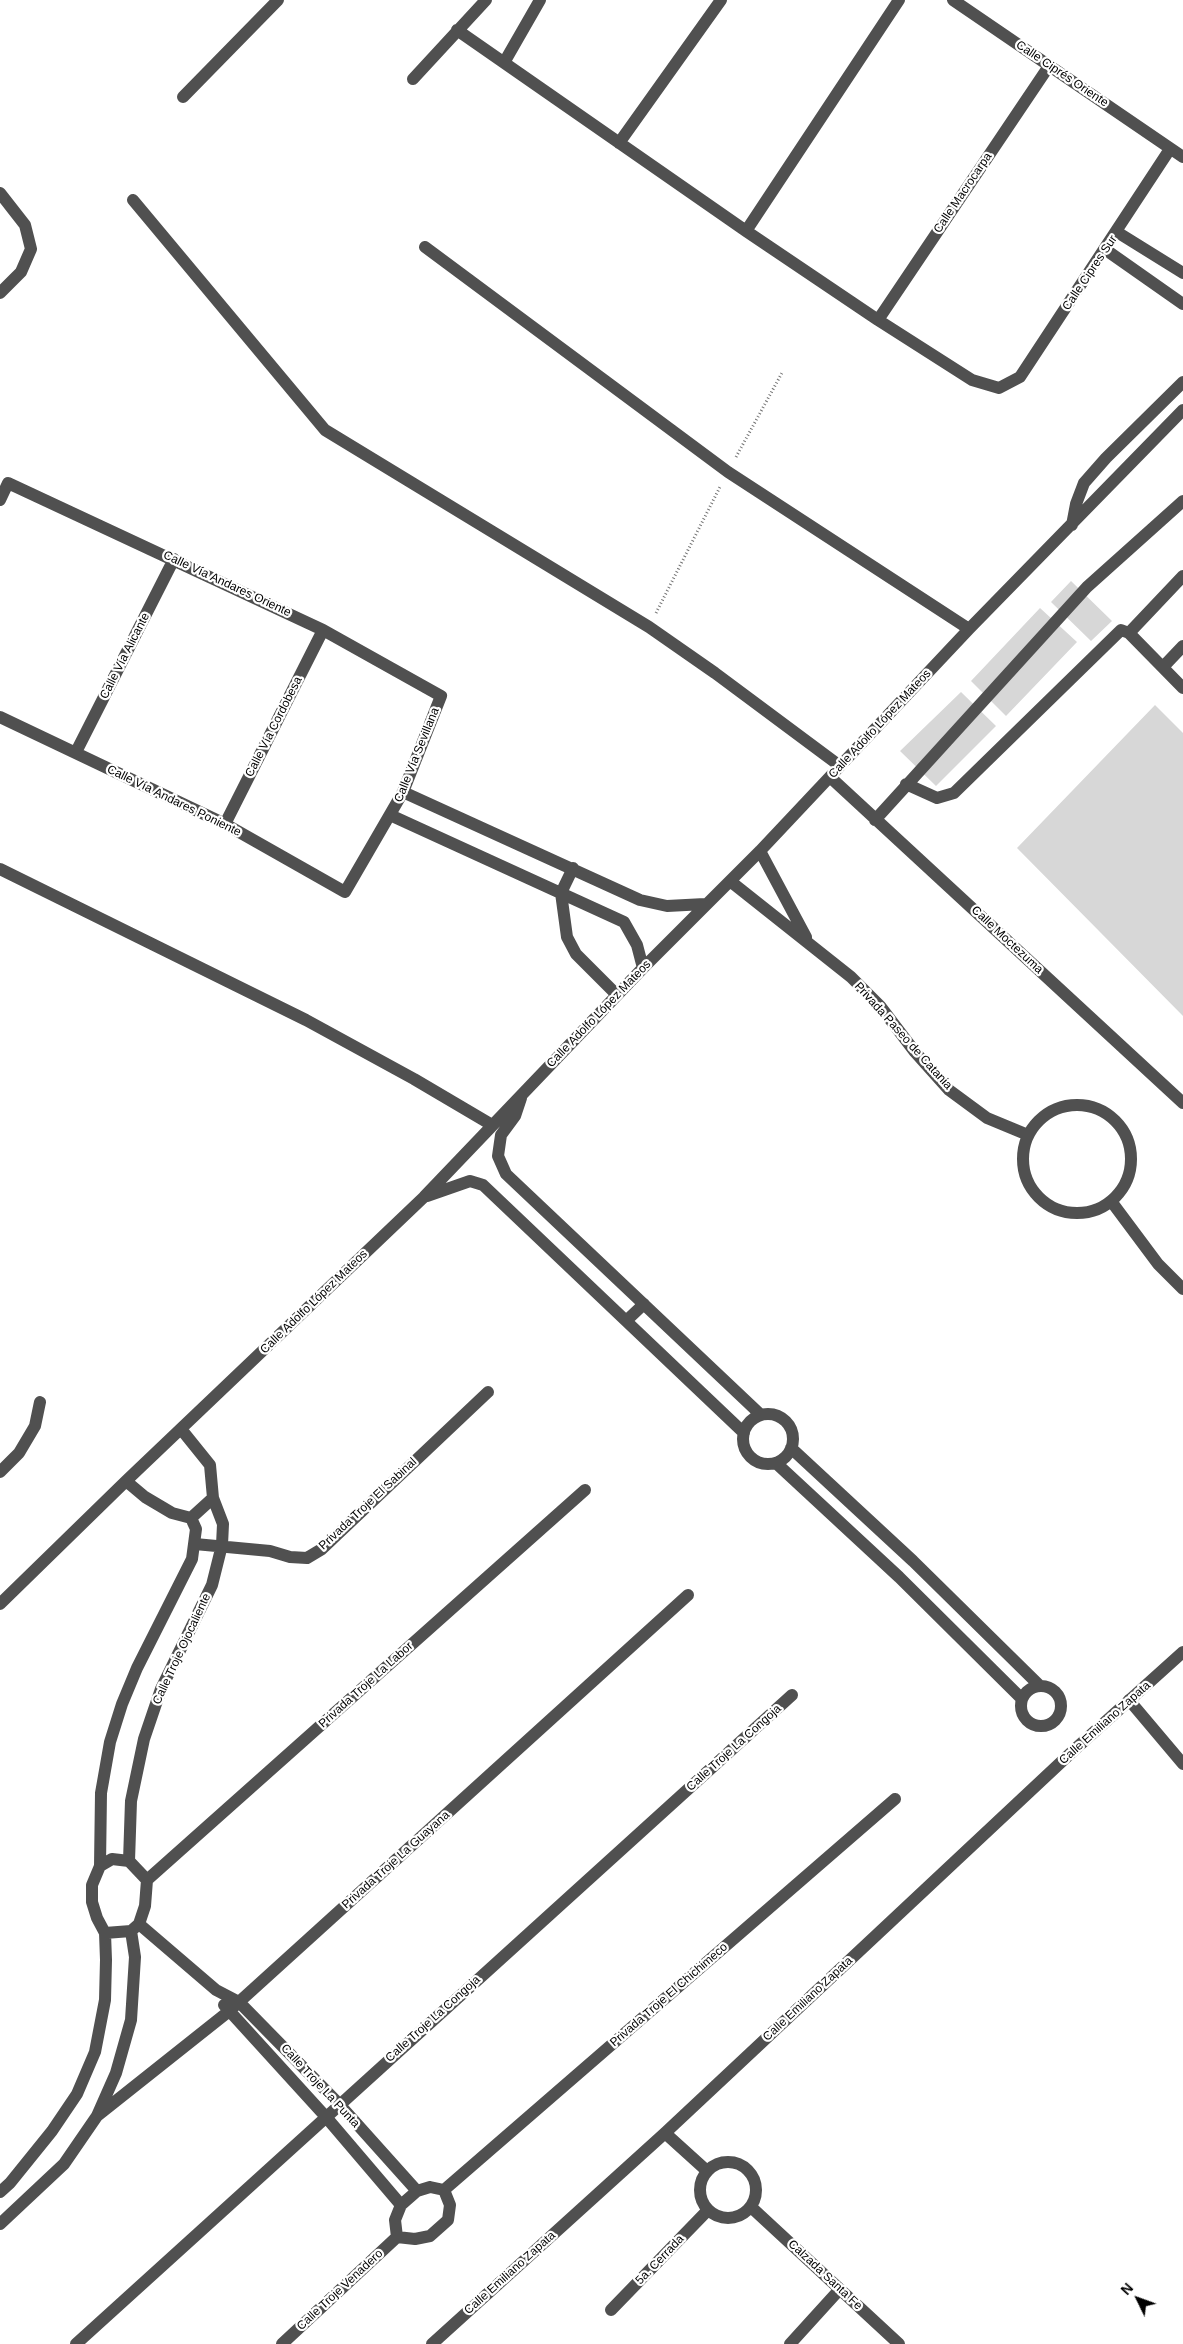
<!DOCTYPE html>
<meta charset="utf-8">
<style>
body{margin:0}
#map{position:relative;width:1183px;height:2344px;overflow:hidden;background:#fff;font-family:Helvetica,sans-serif}
canvas{display:block}
.north{position:absolute;left:1113px;top:2274px;width:50px;height:50px;-webkit-text-stroke:4px #fff;paint-order:stroke;rotate:312deg;font-size:14px;font-weight:700;line-height:20px;text-align:center;color:#000}
.north::after{content:'';display:block;margin:auto;width:18px;height:22px;background:#000;clip-path:polygon(50% 0,100% 100%,50% 72%,0 100%)}
</style>
<div id="map">
<canvas width="1183" height="2344"></canvas>
<div class="north">N</div>
</div>
<script>
const ctx = document.querySelector('canvas').getContext('2d');
ctx.lineJoin = 'round';
function fillPath(path, color) { ctx.fillStyle = color; ctx.fill(path, 'evenodd'); }
const poly = rows => new Path2D(rows.map(r => 'M' + r).join(''));
function trace(path, color, width, dash) { ctx.strokeStyle = color; ctx.lineWidth = width; ctx.lineCap = dash ? 'butt' : 'round'; ctx.setLineDash(dash || []); ctx.stroke(path); }
function drawText(font, color, halo, rows, align = 'center') {
  ctx.font = font + ' Helvetica,sans-serif'; ctx.lineWidth = 4.5; ctx.setLineDash([]); ctx.textBaseline = 'middle'; ctx.strokeStyle = halo; ctx.fillStyle = color; for (const [text, x, y, turn = 0] of rows) {
    ctx.save(); ctx.translate(x, y); ctx.rotate((+turn || 0) * Math.PI / 180); ctx.textAlign = isNaN(turn) ? turn : align; if (halo) ctx.strokeText(text, 0, 0); ctx.fillText(text, 0, 0); ctx.restore();
  }
}
const green = poly([
 [1071,581,1112,621,1091,641,1051,602],
 [1040,608,1077,642,1006,716,971,681],
 [961,692,996,726,936,786,900,751],
 [1155,705,1183,733,1183,1016,1017,848]
]);
const path = poly([
 [736,457,783,371],
 [656,613,721,485]
]);
const minor = poly([
 [953,0,1183,157],
 [457,30,746,231,878,320,972,380,999,388,1020,377,1170,149],
 [505,61,540,0],
 [413,79,486,0],
 [183,97,278,0],
 [619,143,721,0],
 [0,193,25,225,31,249,21,272,0,293],
 [133,200,325,430,649,627,715,673,840,766],
 [746,231,899,0],
 [1117,232,1183,273],
 [425,247,728,472,969,629],
 [1106,250,1183,304],
 [878,320,1049,66],
 [0,500,8,483,323,630,441,696,403,792,345,892,225,824,0,717],
 [1072,525,1076,504,1084,483,1106,458,1183,382],
 [1129,633,1183,576],
 [1163,667,1183,646],
 [76,752,174,559],
 [830,777,1183,1103],
 [906,784,937,798,954,793,1121,630,1129,633,1183,688],
 [403,792,640,900,667,906,705,904],
 [390,815,624,922,637,945,643,968],
 [875,820,1087,587,1183,501],
 [225,824,323,630],
 [760,851,806,937],
 [573,868,561,893,567,937,576,954,617,995],
 [0,869,306,1020,414,1079,492,1125],
 [730,881,851,977,880,1006,915,1052,949,1090,987,1118,1028,1135],
 [521,1098,515,1116,501,1135,498,1156,506,1174,761,1415],
 '1023 1159a54 54 0 1 1 108 0a54 54 0 1 1-108 0Z',
 [427,1196,470,1181,483,1185,744,1433],
 [1111,1201,1158,1264,1183,1289],
 [626,1321,644,1304],
 '743 1439a25 25 0 1 1 50 0a25 25 0 1 1-50 0Z',
 [791,1448,913,1561,1039,1685],
 [776,1463,899,1577,1022,1699],
 [0,1472,19,1453,35,1426,40,1402],
 [126,1481,145,1497,172,1513,191,1518,213,1498,210,1465,181,1429],
 [195,1544,270,1551,290,1557,307,1558,322,1549,488,1392],
 [0,1604,126,1481,424,1197,643,968,760,851,969,629,1183,410],
 '1021 1706a20 20 0 1 1 40 0a20 20 0 1 1-40 0Z',
 [1129,1700,1183,1764],
 [129,1861,131,1801,144,1739,161,1689,212,1585,222,1545,223,1524,213,1498],
 [100,1866,101,1793,110,1742,122,1704,137,1668,192,1559,196,1529,191,1518],
 [147,1880,585,1490],
 [139,1924,216,1990,239,2002,339,2104,417,2191],
 [224,2005,326,2117,401,2205],
 [97,2116,228,2012,688,1595],
 [665,2133,707,2171],
 '700 2190a28 28 0 1 1 56 0a28 28 0 1 1-56 0Z',
 [430,2187,444,2190,450,2205,448,2220,430,2236,415,2239,397,2237,395,2220,401,2205,417,2191,430,2187],
 [444,2190,895,1799],
 [0,2192,10,2183,52,2131,77,2094,95,2052,105,2000,106,1960,105,1933,97,1918,92,1902,92,1885,100,1866,112,1859,129,1861,147,1880,145,1906,139,1924,131,1931,105,1933],
 [751,2207,899,2344],
 [0,2224,64,2164,97,2116,116,2073,131,2020,135,1957,131,1931],
 [611,2310,708,2210],
 [76,2344,792,1695],
 [282,2344,397,2237],
 [432,2344,665,2133,1073,1751,1183,1652],
 [790,2344,840,2289]
]);
const streetNames = [
 ["Calle Ciprés Oriente",1062,74,34],
 ["Calle Macrocarpa",963,193,-56],
 ["Calle Cipres Sur",1090,273,-56],
 ["Calle Vía Andares Oriente",227,584,25],
 ["Calle Vía Alicante",125,656,-63],
 ["Calle Adolfo López Mateos",880,724,-47],
 ["Calle Vía Cordobesa",274,727,-63],
 ["Calle Vía Sevillana",417,755,-68],
 ["Calle Vía Andares Poniente",174,801,26],
 ["Calle Moctezuma",1007,940,43],
 ["Calle Adolfo López Mateos",599,1014,-46],
 ["Privada Paseo de Catania",903,1036,48],
 ["Calle Adolfo López Mateos",314,1302,-44],
 ["Privada Troje El Sabinal",368,1504,-43],
 ["Calle Troje Ojocaliente",182,1649,-65],
 ["Privada Troje La Labor",366,1685,-42],
 ["Calle Emiliano Zapata",1105,1723,-42],
 ["Calle Troje La Congoja",734,1748,-42],
 ["Privada Troje La Guayana",396,1860,-42],
 ["Privada Troje El Chichimeco",669,1995,-41],
 ["Calle Emiliano Zapata",808,1999,-43],
 ["Calle Troje La Congoja",433,2019,-42],
 ["Calle Troje La Punta",320,2086,47],
 ["5a. Cerrada",660,2260,-46],
 ["Calle Emiliano Zapata",510,2273,-42],
 ["Calzada Santa Fe",825,2275,43],
 ["Calle Troje Venadero",340,2290,-43]
];
fillPath(green, '#d7d7d7');
trace(path, '#727272', 3, [1, 2.5]);
trace(minor, '#505050', 12);
drawText('12px', '#000', '#fff', streetNames);
</script>
